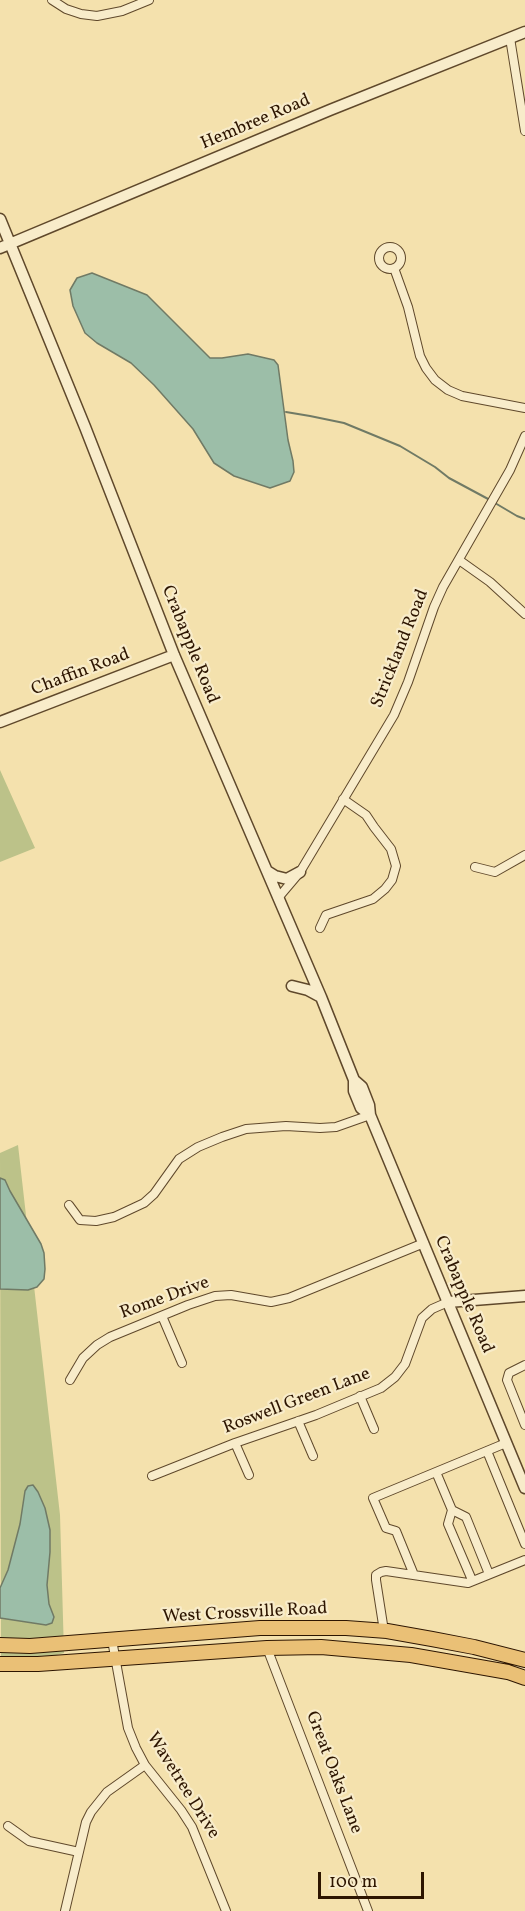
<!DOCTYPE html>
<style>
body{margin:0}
#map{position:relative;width:525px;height:1911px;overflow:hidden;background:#f4e1ad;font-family:Vollkorn,serif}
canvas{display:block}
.scale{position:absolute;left:318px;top:1872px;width:106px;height:27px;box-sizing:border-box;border:3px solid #2d1500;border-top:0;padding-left:8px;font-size:18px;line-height:21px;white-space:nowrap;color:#2d1500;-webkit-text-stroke:4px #f8ecca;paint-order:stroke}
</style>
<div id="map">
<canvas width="525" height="1911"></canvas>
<div class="scale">100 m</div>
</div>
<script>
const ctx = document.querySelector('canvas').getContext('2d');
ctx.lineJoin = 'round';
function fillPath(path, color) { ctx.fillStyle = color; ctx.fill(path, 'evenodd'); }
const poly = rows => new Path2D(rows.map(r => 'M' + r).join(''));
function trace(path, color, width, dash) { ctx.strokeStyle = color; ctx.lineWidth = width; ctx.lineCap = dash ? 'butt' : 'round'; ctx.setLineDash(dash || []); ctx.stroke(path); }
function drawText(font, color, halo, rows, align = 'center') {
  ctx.font = font + ' Vollkorn,serif'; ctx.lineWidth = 4.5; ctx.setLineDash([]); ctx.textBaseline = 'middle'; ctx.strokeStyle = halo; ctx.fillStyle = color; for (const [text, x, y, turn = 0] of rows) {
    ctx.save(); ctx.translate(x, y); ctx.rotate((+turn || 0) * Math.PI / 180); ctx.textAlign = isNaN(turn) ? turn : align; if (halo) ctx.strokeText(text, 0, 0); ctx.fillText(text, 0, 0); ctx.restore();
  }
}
const green = poly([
 [0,770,35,848,0,862],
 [18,1145,60,1515,64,1653,1,1670,0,1153]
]);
const water = poly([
 [92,273,147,295,210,358,222,358,248,354,274,360,278,365,288,440,293,461,294,472,290,481,270,488,234,476,214,463,193,429,154,385,131,363,97,343,85,333,73,306,70,290,77,278,92,273],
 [0,1178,5,1180,10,1191,41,1244,44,1253,45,1269,44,1279,37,1287,28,1290,0,1289,0,1178],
 [33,1485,38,1492,45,1508,50,1530,50,1552,47,1585,49,1604,54,1617,52,1623,46,1625,0,1618,0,1588,8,1570,20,1524,25,1491,28,1486,33,1485]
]);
const stream = poly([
 [286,412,310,416,344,423,400,446,435,467,449,478,490,500],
 [495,503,517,516,525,519]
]);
const minor = poly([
 [52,0,66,9,81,14,97,16,122,11,149,0],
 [510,38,525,131],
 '379 258a11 11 0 1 1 22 0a11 11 0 1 1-22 0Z',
 [394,268,408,307,420,356,426,368,435,380,448,390,462,396,525,408],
 [459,560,490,582,525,614],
 [475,867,495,872,525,855],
 [278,898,300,872,394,715,408,682,434,607,443,587,510,470,525,436],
 [320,928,326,915,373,899,385,889,392,880,396,866,391,849,374,827,366,815,343,799],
 [69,1205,80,1220,96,1221,114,1217,144,1203,154,1194,179,1159,198,1147,222,1137,246,1129,286,1126,320,1128,336,1127,370,1115],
 [162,1316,182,1363],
 [525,1365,509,1373,507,1380,525,1425],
 [70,1380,83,1358,97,1345,110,1337,188,1305,215,1296,231,1295,271,1302,289,1298,424,1243],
 [360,1396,374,1429],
 [298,1421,313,1456],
 [235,1443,249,1475],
 [487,1451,525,1544],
 [436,1472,452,1510,448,1524,472,1580],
 [152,1476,235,1443,316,1415,381,1388,395,1377,405,1364,422,1318,432,1309,448,1302],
 [452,1510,466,1517,489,1574],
 [414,1575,396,1531,386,1528,373,1498,506,1443],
 [384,1631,376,1580,376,1575,381,1572,386,1571,468,1583,525,1560],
 [112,1640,128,1728,136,1748,145,1765,181,1810,192,1827,226,1911],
 [267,1648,368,1911],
 [8,1826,29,1841,79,1852],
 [65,1911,86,1822,91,1812,107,1792,145,1765]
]);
const tertiary = poly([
 [0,219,85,427,174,655,321,997,354,1080,354,1091,361,1108,370,1115],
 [0,248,330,110,525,32],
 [0,722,174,655],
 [267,871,275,876,287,879,300,872],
 [292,986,308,990,321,997],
 [354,1080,362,1087,369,1105,370,1115,525,1488],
 [448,1302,525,1296]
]);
const primary = poly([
 [0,1645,30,1646,260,1628,346,1628,387,1631,432,1639,474,1647,525,1660],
 [0,1664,38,1664,267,1648,321,1647,411,1655,508,1672,525,1678]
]);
const streetNames = [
 ["Hembree Road",256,123,-23],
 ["Crabapple Road",189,645,68],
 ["Strickland Road",401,649,-68],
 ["Chaffin Road",81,673,-21],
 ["Crabapple Road",463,1295,67],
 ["Rome Drive",165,1299,-20],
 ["Roswell Green Lane",297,1402,-21],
 ["West Crossville Road",245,1614,-3],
 ["Great Oaks Lane",333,1773,69],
 ["Wavetree Drive",182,1786,58]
];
fillPath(green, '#bcc289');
fillPath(water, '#9cbea8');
trace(water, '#707a65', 1.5);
trace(stream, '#707a65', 2);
trace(minor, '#5f482b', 10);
trace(tertiary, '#5f482b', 13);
trace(primary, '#2d1500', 16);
trace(minor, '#f8ecca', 8);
trace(tertiary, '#f8ecca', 10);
trace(primary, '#eac076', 14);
drawText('18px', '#2d1500', '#f8ecca', streetNames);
</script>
